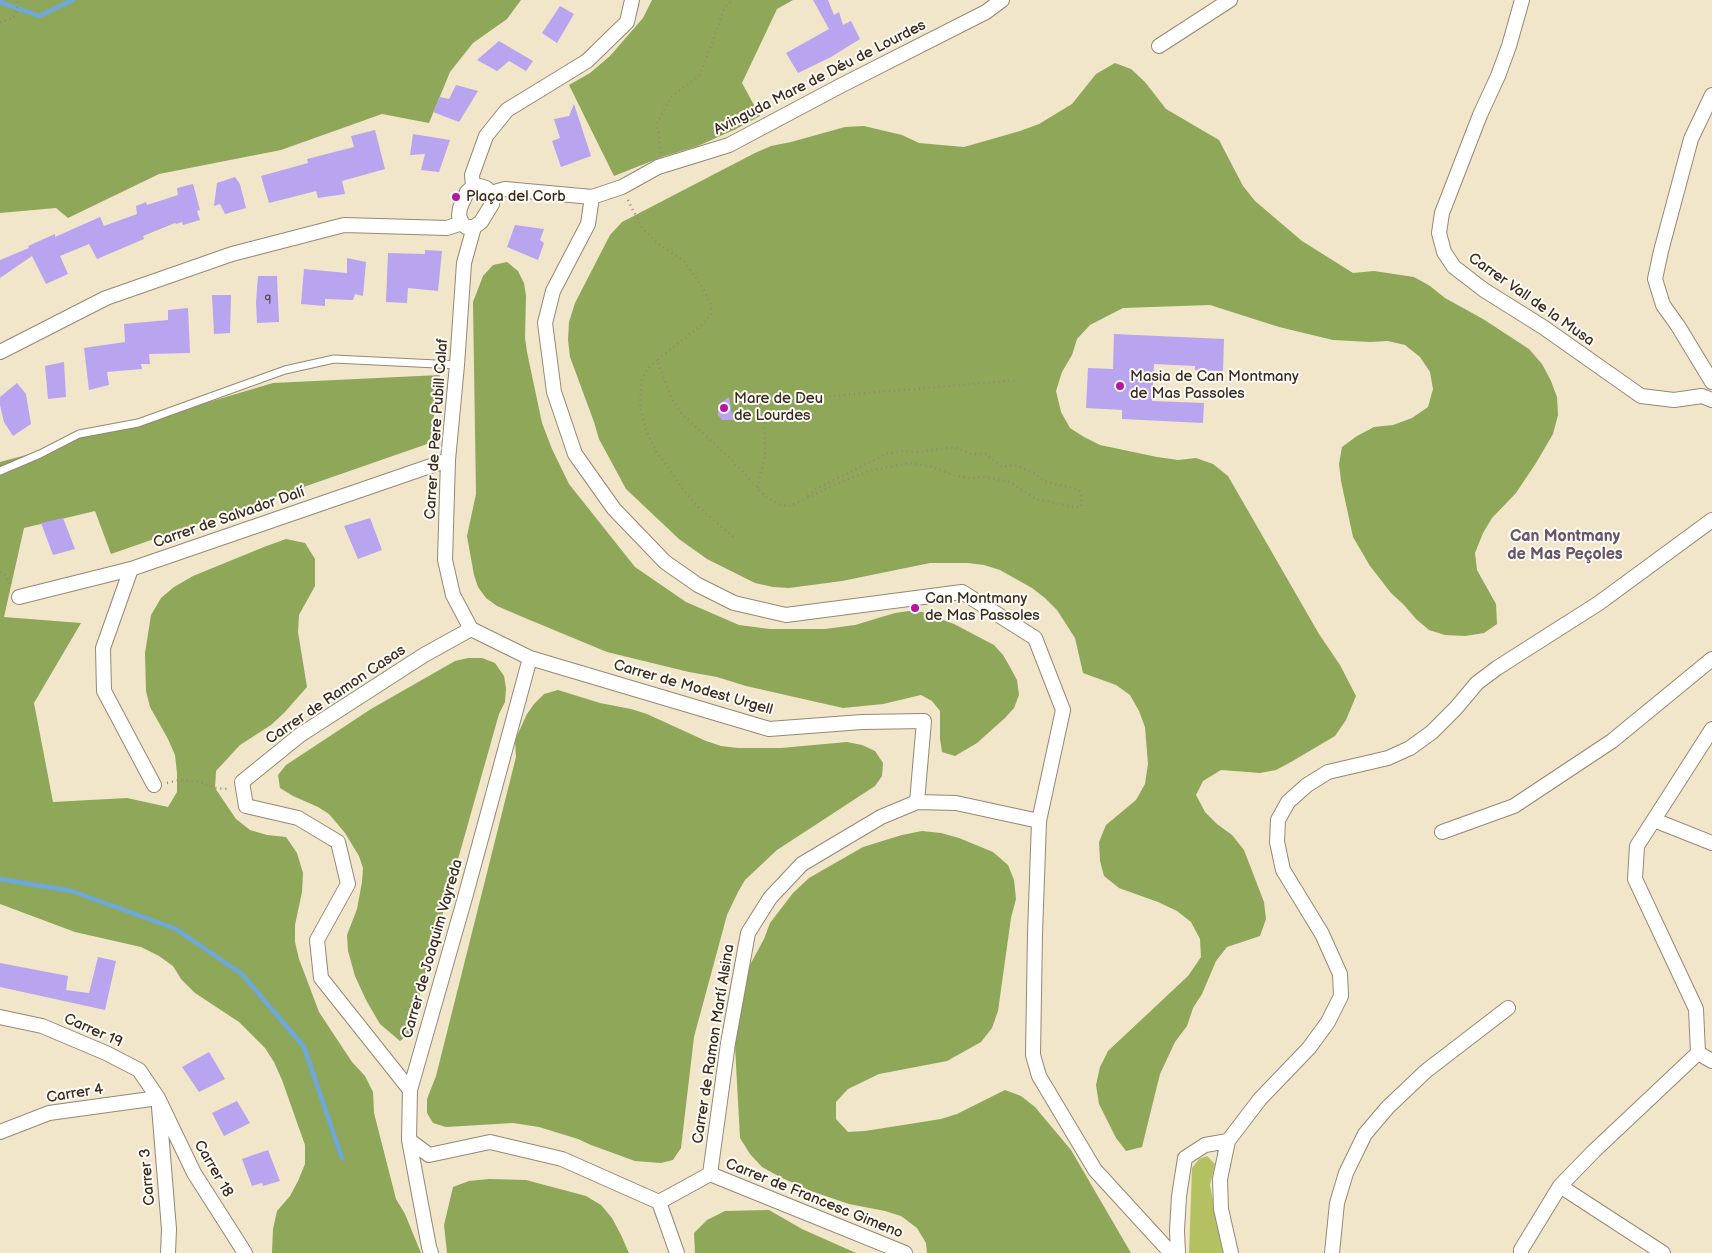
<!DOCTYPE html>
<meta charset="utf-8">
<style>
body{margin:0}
canvas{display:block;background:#f1e5ca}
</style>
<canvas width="1712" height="1253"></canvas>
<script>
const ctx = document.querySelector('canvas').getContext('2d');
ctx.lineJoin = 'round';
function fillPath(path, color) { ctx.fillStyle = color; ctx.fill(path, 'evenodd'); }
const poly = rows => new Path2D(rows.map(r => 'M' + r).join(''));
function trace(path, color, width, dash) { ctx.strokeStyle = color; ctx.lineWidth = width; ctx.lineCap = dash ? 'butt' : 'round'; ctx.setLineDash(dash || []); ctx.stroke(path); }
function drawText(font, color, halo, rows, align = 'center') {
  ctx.font = font + ' "Balsamiq Sans",sans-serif'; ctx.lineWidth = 4; ctx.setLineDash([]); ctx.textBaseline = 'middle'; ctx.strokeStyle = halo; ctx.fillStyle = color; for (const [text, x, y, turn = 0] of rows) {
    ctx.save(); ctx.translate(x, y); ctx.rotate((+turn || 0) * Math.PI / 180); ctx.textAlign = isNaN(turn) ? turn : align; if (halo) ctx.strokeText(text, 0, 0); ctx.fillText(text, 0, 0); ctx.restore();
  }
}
const green = poly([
 [1207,1156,1215,1164,1210,1185,1223,1253,1189,1253,1192,1168,1199,1159]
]);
const forest = poly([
 [0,0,521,0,507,19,473,43,450,72,429,123,382,114,281,150,159,174,68,218,56,208,0,213],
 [652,0,793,0,777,9,742,83,760,116,736,129,698,146,662,157,614,176,569,85,590,73,610,56,643,18],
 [1115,63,1131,69,1145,82,1166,109,1219,140,1243,186,1255,201,1302,241,1353,273,1374,271,1414,277,1430,286,1445,298,1483,319,1529,349,1542,364,1551,381,1557,397,1558,415,1553,434,1536,463,1516,493,1492,518,1483,533,1475,553,1477,570,1496,604,1497,624,1484,633,1465,636,1445,635,1429,630,1416,619,1404,605,1391,593,1370,566,1353,537,1341,481,1339,464,1342,447,1357,436,1374,427,1393,425,1412,418,1428,407,1433,389,1430,372,1420,357,1405,345,1388,341,1370,342,1333,340,1279,327,1210,305,1123,308,1090,325,1077,339,1072,355,1062,372,1056,391,1061,412,1070,428,1084,437,1100,445,1157,457,1178,460,1196,458,1213,464,1228,476,1319,634,1340,665,1356,696,1346,720,1335,736,1291,762,1276,770,1260,773,1221,770,1203,781,1196,795,1205,812,1217,824,1232,835,1244,850,1264,902,1266,919,1260,936,1227,947,1216,961,1202,994,1193,1008,1187,1026,1175,1042,1160,1074,1142,1147,1126,1151,1116,1138,1099,1104,1096,1085,1100,1067,1108,1051,1188,976,1201,957,1200,939,1191,922,1177,911,1158,902,1119,888,1104,876,1100,861,1099,842,1106,825,1136,800,1145,784,1148,764,1145,727,1139,711,1130,695,1116,685,1083,673,1075,638,1057,610,1045,598,1032,588,1000,570,984,565,968,563,930,563,842,581,789,588,773,587,755,583,707,559,679,539,626,489,599,439,594,422,570,357,568,340,569,322,575,303,610,235,622,222,755,153,771,146,791,142,845,127,864,126,902,135,919,143,964,147,1020,131,1039,124,1072,104,1096,74],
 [507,262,518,271,524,283,526,296,525,338,527,352,542,423,552,449,569,484,635,567,686,602,739,625,770,629,825,629,855,625,895,613,909,611,922,612,954,624,994,645,1003,655,1010,667,1017,680,1019,695,1014,708,1005,718,977,743,955,756,942,752,940,739,940,711,932,701,921,695,883,704,843,708,746,686,717,677,689,672,607,652,525,618,497,606,486,598,478,587,474,575,467,536,476,494,473,302,483,276,493,265],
 [440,375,430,443,111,554,95,511,24,528,4,617,81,623,34,703,53,802,127,798,168,807,177,792,177,773,175,755,168,739,150,707,146,691,145,653,151,615,161,598,174,587,193,576,264,547,286,539,305,543,315,559,315,586,299,615,298,632,307,687,284,713,271,725,240,745,216,771,215,788,236,819,250,830,267,835,286,837,297,853,303,873,302,892,295,925,295,942,299,959,319,1012,352,1062,365,1076,373,1092,374,1113,396,1199,405,1214,421,1253,272,1253,273,1229,277,1211,290,1196,298,1181,305,1164,305,1145,282,1080,274,1062,265,1048,239,1022,195,993,181,979,173,966,159,956,141,947,75,932,0,904,0,462,60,446,79,434,138,423,273,383],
 [468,658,482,658,495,663,504,676,506,688,505,702,499,714,416,1008,410,1033,400,1041,380,1024,366,1000,355,976,348,951,347,935,357,909,362,882,363,868,359,856,345,833,329,814,318,807,293,796,280,788,278,775,286,765,371,709,455,661],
 [558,690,600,703,631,709,647,714,706,741,721,746,738,748,781,748,847,742,862,745,875,751,883,763,882,776,875,786,777,850,745,880,738,892,727,915,694,1037,681,1148,673,1160,661,1163,635,1161,591,1145,578,1139,539,1127,513,1123,446,1127,433,1123,427,1113,427,1099,436,1076,516,757,515,740,527,714,534,704,544,694],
 [922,831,941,833,959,838,993,852,1008,865,1014,880,1016,899,1011,918,998,1011,992,1028,981,1042,947,1061,879,1074,848,1089,836,1102,836,1119,848,1132,865,1131,941,1119,957,1114,1005,1090,1021,1096,1035,1107,1071,1150,1131,1253,927,1253,926,1243,917,1228,901,1216,885,1211,849,1204,811,1191,780,1177,762,1167,750,1154,740,1138,733,1009,745,974,764,939,770,923,793,893,809,878,863,847,902,835],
 [489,1179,526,1180,586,1196,601,1205,612,1218,621,1235,629,1253,447,1253,444,1225,453,1187,469,1181],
 [769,1210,802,1229,856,1253,695,1253,694,1233,707,1220,725,1211]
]);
const stream = poly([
 [0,2,39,16,73,0],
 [0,879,72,891,176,929,242,974,304,1047,342,1158]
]);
const building = poly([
 [813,0,828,0,834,15,839,12,843,25,851,21,860,39,831,57,798,73,786,53,829,29],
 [560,6,574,14,557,43,542,33],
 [499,41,533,61,526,71,509,61,497,71,477,60],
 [456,85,478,91,459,122,433,112,440,97,449,99],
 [574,104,591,156,561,167,552,141,560,138,554,119,569,116],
 [375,130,385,169,342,181,345,194,318,198,316,191,269,203,261,176,308,163,307,159,354,147,351,136],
 [413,134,450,140,439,172,421,170,425,154,410,155],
 [235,177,240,184,246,208,225,214,220,204,214,206,217,183],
 [193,184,200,210,197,211,200,220,183,225,182,222,176,224,175,223,143,236,144,239,97,259,89,244,60,256,68,274,46,284,32,256,0,278,0,260,29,248,28,246,55,234,55,237,100,217,104,226,137,214,136,206,146,202,147,205,178,195,177,188],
 [515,225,544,229,540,240,544,243,538,260,507,247],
 [425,250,442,251,438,291,408,288,407,303,386,302,388,253,425,254],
 [347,258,366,262,363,296,355,294,353,300,325,299,325,306,301,304,304,269,347,273],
 [258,276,277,276,279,322,257,323,256,302],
 [212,295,231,295,230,333,214,334],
 [188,308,190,353,149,354,150,364,141,364,142,369,107,372,109,385,89,390,84,348,125,342,124,324,168,320,168,310],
 [1114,334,1224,339,1223,371,1195,370,1195,366,1154,364,1152,401,1204,403,1203,423,1122,419,1122,410,1086,408,1088,368,1113,369],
 [64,362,66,397,48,399,45,366],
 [17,383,26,394,31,424,13,436,4,422,0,405,0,397],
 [729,397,733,420,722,420,718,415,718,405],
 [63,518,75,549,53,555,41,523],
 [370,518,382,550,358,559,344,526],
 [98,957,116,961,105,1010,0,987,0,963,68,976,66,990,89,993],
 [209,1052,225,1079,199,1092,182,1067],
 [237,1101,250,1123,224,1136,212,1113],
 [268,1150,280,1181,263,1186,262,1183,252,1186,242,1159]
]);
const path = poly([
 [0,22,13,18,17,11,18,0],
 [661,153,657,123,671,97,700,75,725,7,733,0],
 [628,200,642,228,656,242,684,261,703,288,711,305,711,314,704,323,657,360,671,397,680,412,732,460,766,497,781,505,790,506,843,481,869,471,909,463,933,467,953,475,969,478,984,477,1010,482,1036,499,1073,507,1081,507,1082,497,1079,490,1044,481,1033,472,1015,465,1002,467,986,454,972,454,954,447,919,452,903,451,886,454,814,490,807,497],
 [657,360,647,369,642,380,640,407,646,430,657,453,668,467,681,487,697,506,735,538],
 [735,408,764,402,1018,380],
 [758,488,765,455,764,402],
 [0,572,5,575,11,585],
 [167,783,180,780,200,782,215,788,228,789]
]);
const lane = poly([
 [0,471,40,454,79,434,138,423,285,370,334,359,457,365]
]);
const street = poly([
 [1522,0,1509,46,1498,76,1480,115,1442,213,1439,233,1444,252,1454,267,1484,290,1543,327,1641,396,1674,400,1702,396,1712,400],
 [1159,46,1230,0],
 [1712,95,1691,139,1661,251,1655,279,1663,305,1678,326,1712,382],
 [480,186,486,188,491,193,493,198,492,204,481,222,474,227,466,227,462,223,459,216,460,208,467,192,473,187,480,186],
 [473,187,472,175,486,136,507,110,587,61,627,22,632,0],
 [491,193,505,189,592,197,622,187,658,167,729,145,842,85,986,12,1002,0],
 [592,197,588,224,553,291,545,323,554,392,575,454,614,509,665,562,698,585,734,603,786,615,962,592,1035,638,1063,710,1039,821,1035,934,1033,1055,1039,1076,1095,1170,1171,1253],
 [0,352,106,298,232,254,344,225,447,228,462,223],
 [131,569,103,648,104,691,154,785],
 [19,597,131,569,448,460],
 [471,629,530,658,769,729,862,722,924,721,917,802],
 [471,629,453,595,445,560,448,460,457,365,464,263,474,227],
 [1654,820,1712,843],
 [1442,832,1514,806,1612,741,1712,659],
 [0,1017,42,1026,106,1053,139,1070,158,1098,194,1173,245,1253],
 [1698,1053,1712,1061],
 [410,1090,321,978,317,940,348,884,338,842,298,818,246,806,242,782,300,735,424,655,471,629],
 [159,1107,169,1229,168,1253],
 [0,1132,49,1113,158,1098],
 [409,1140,429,1155,490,1142,562,1159,659,1202,677,1253],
 [710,1174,728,1043,748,933,770,898,802,864,881,817,917,802,956,803,1039,821],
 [1560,1186,1663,1253],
 [659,1202,710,1174,905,1253],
 [431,1253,429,1247,409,1140,410,1090,466,894,530,658],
 [1178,1253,1177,1230,1179,1196,1185,1158,1205,1145,1228,1141],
 [1231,1253,1221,1209,1220,1179,1228,1141,1260,1099,1309,1048,1328,1022,1341,996,1340,974,1322,934,1283,870,1277,842,1278,820,1288,802,1307,785,1328,772,1388,758,1410,748,1432,732,1456,708,1477,683,1497,668,1599,603,1712,520],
 [1332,1253,1337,1203,1346,1173,1365,1134,1388,1107,1426,1071,1508,1008],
 [1521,1253,1521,1250,1560,1186,1594,1151,1698,1053,1696,1009,1635,879,1637,846,1712,729]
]);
const markers = [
 [456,197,5,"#b5179e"],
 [1120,386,5,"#b5179e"],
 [724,408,5,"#b5179e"],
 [915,608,5,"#b5179e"]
];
const numberNames = [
 ["9",268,301]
];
const streetNames = [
 ["Avinguda Mare de Déu de Lourdes",820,78,-27],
 ["Carrer Vall de la Musa",1531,300,35],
 ["Carrer de Pere Pubill Calaf",437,429,-86],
 ["Carrer de Salvador Dalí",229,518,-19],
 ["Carrer de Modest Urgell",693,688,16],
 ["Carrer de Ramon Casas",336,695,-34],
 ["Carrer de Joaquim Vayreda",433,949,-74],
 ["Carrer 19",93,1031,24],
 ["Carrer de Ramon Martí Alsina",714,1044,-81],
 ["Carrer 4",75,1094,-9],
 ["Carrer 18",213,1169,60],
 ["Carrer 3",148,1177,-95],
 ["Carrer de Francesc Gimeno",814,1199,22]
];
const poiNames = [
 ["Plaça del Corb",466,197],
 ["Masia de Can Montmany",1130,377],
 ["de Mas Passoles",1130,394],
 ["Mare de Deu",734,399],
 ["de Lourdes",734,416],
 ["Can Montmany",925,599],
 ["de Mas Passoles",925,616]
];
const neighbourhoodNames = [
 ["Can Montmany",1565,537],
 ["de Mas Peçoles",1565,555]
];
fillPath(green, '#b3c163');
fillPath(forest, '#8ea759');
trace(stream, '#6da8dd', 4.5);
fillPath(building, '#b9a4f0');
trace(lane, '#968874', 9);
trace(street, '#968874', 16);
trace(path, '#968874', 2.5, [1, 4]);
trace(lane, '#fff', 7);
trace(street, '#fff', 14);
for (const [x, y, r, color] of markers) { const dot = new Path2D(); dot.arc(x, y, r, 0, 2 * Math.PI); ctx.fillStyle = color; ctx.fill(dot); trace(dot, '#fdfcf7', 2); }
drawText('12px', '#5a4852', null, numberNames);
drawText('15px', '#3b2a1e', '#fdfcf7', streetNames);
drawText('15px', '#3b2a1e', '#fdfcf7', poiNames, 'left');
drawText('bold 16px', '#675568', '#fdfcf7', neighbourhoodNames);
</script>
